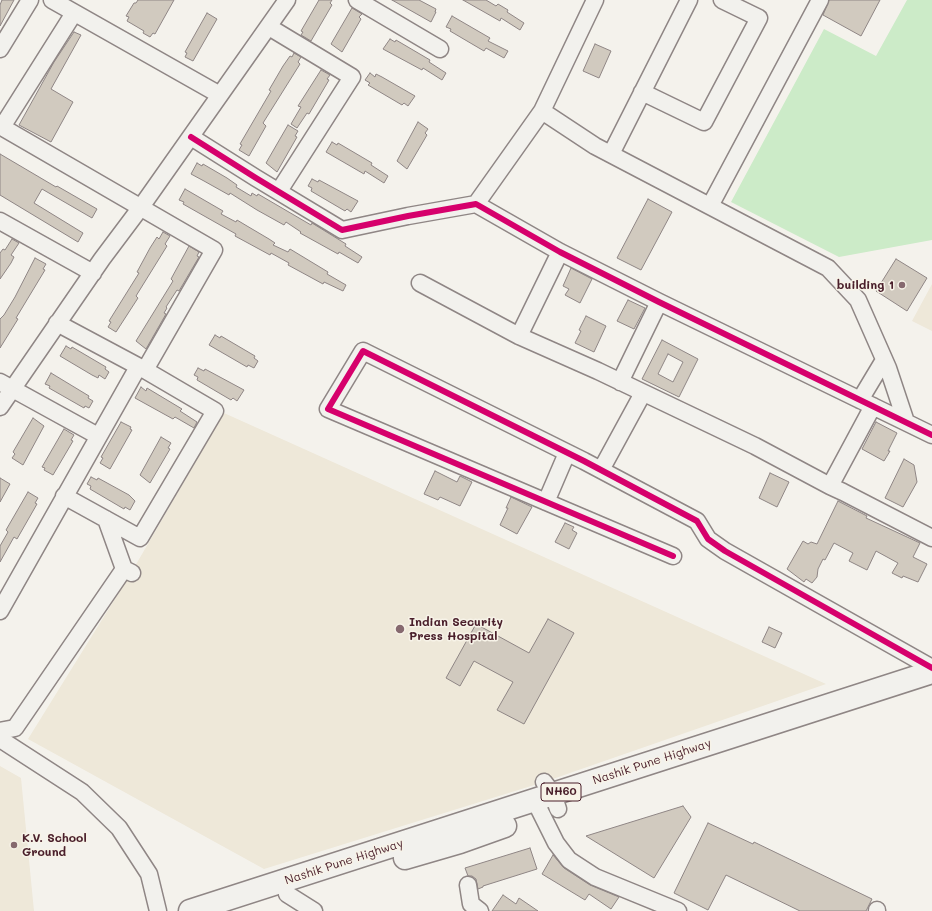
<!DOCTYPE html>
<style>
body{margin:0}
canvas{display:block;background:#f4f2ec}
</style>
<canvas width="932" height="911"></canvas>
<script>
const ctx = document.querySelector('canvas').getContext('2d');
ctx.lineJoin = 'round';
function fillPath(path, color) { ctx.fillStyle = color; ctx.fill(path, 'evenodd'); }
const poly = rows => new Path2D(rows.map(r => 'M' + r).join(''));
function trace(path, color, width, dash) { ctx.strokeStyle = color; ctx.lineWidth = width; ctx.lineCap = dash ? 'butt' : 'round'; ctx.setLineDash(dash || []); ctx.stroke(path); }
function drawText(font, color, halo, rows, align = 'center') {
  ctx.font = font + ' Mali,sans-serif'; ctx.lineWidth = 3; ctx.setLineDash([]); ctx.textBaseline = 'middle'; ctx.strokeStyle = halo; ctx.fillStyle = color; for (const [text, x, y, turn = 0] of rows) {
    ctx.save(); ctx.translate(x, y); ctx.rotate((+turn || 0) * Math.PI / 180); ctx.textAlign = isNaN(turn) ? turn : align; if (halo) ctx.strokeText(text, 0, 0); ctx.fillText(text, 0, 0); ctx.restore();
  }
}
const built = poly([
 [932,284,932,331,912,321],
 [224,413,826,684,544,782,264,869,28,739,131,573],
 [0,766,21,778,34,911,0,911]
]);
const green = poly([
 [907,0,932,0,932,240,839,257,731,202,824,29,876,56]
]);
const building = poly([
 [2,0,14,0,0,26,0,5,2,0],
 [138,0,174,0,155,34,153,33,150,37,143,33,144,31,127,21,129,17,126,16,134,3,136,3,138,0],
 [319,0,332,0,330,3,332,5,311,41,301,35,303,32,301,31,319,0],
 [392,0,419,0,436,9,435,12,436,12,431,22,392,0],
 [463,0,486,0,496,6,498,4,508,10,507,12,524,23,520,30,501,18,500,21,463,0],
 [829,0,880,0,861,36,823,15,829,0],
 [352,8,362,14,359,17,361,19,342,52,331,44,352,8],
 [207,13,217,19,193,61,185,57,187,53,185,52,207,13],
 [452,16,490,38,488,41,508,51,504,58,486,48,484,51,450,31,451,29,446,27,452,16],
 [74,32,81,35,51,89,73,102,51,142,19,125,54,62,74,32],
 [390,39,395,42,396,40,430,60,429,62,446,73,442,80,423,68,422,70,383,49,390,39],
 [595,44,611,51,599,78,583,71,595,44],
 [294,53,301,57,298,62,300,64,263,123,266,126,249,156,239,150,242,145,240,144,271,91,269,90,283,66,290,56,292,57,294,53],
 [321,70,330,75,327,79,329,80,309,114,307,113,297,128,291,124,301,107,298,106,321,70],
 [370,73,375,77,376,74,382,77,415,96,408,106,404,103,402,105,368,85,370,83,365,80,370,73],
 [418,122,428,129,425,133,427,135,407,169,397,161,418,122],
 [288,125,298,131,295,136,297,137,277,172,266,163,288,125],
 [332,142,337,145,338,143,372,163,371,165,388,176,384,183,365,171,364,174,326,152,332,142],
 [0,154,56,187,57,186,97,209,92,218,42,189,34,203,83,233,78,242,0,195,0,154],
 [197,163,202,166,203,164,227,178,237,185,236,187,251,196,252,193,257,196,258,194,311,225,312,223,346,244,345,246,362,257,358,263,339,252,338,254,300,233,301,232,286,222,284,225,257,210,230,193,229,195,204,181,191,174,197,163],
 [312,179,318,182,319,180,358,201,351,212,347,209,345,211,311,191,312,188,308,186,312,179],
 [185,189,223,211,221,214,236,222,237,220,247,226,269,239,275,243,273,245,288,252,290,249,328,272,327,274,346,285,343,291,324,282,323,284,312,278,288,265,289,263,271,253,270,255,259,249,235,236,236,234,183,204,184,202,179,200,185,189],
 [648,199,672,212,641,270,617,258,648,199],
 [163,232,170,236,165,244,167,246,136,296,138,298,116,332,108,327,111,322,109,321,139,273,137,272,150,248,157,237,159,239,163,232],
 [12,239,19,243,11,255,14,257,11,263,0,279,0,253,3,249,5,250,12,239],
 [189,246,199,252,197,256,199,257,179,291,177,290,166,307,167,308,164,313,166,314,146,349,136,341,173,281,171,279,189,246],
 [35,258,46,264,43,269,45,270,16,318,18,319,0,348,0,319,4,315,15,297,35,258],
 [896,259,927,278,907,311,876,291,896,259],
 [571,268,592,279,580,303,565,295,569,289,563,286,571,268],
 [628,300,645,308,634,329,617,321,628,300],
 [586,316,606,326,594,352,575,343,581,331,579,330,586,316],
 [215,335,220,338,221,336,255,356,254,358,258,361,254,368,248,365,247,367,209,345,215,335],
 [662,340,698,359,679,397,642,379,662,340],
 [668,354,683,362,673,382,658,374,668,354],
 [66,346,71,349,72,347,106,367,105,369,109,372,105,379,99,375,98,378,92,375,60,356,66,346],
 [198,368,204,371,205,369,244,390,237,401,233,398,231,400,197,380,198,377,194,375,198,368],
 [51,373,89,396,88,398,93,401,89,408,85,406,84,408,49,388,50,386,45,384,51,373],
 [141,387,146,391,147,388,182,409,180,411,197,422,194,428,175,417,173,419,135,398,141,387],
 [33,418,44,426,23,465,12,458,15,454,13,452,33,418],
 [121,422,131,427,130,429,132,430,110,469,100,463,103,458,101,457,121,422],
 [876,422,897,433,888,451,890,451,884,461,862,449,876,422],
 [64,429,74,435,71,440,73,441,53,475,44,470,45,468,42,467,64,429],
 [161,437,171,443,168,448,170,449,150,483,140,475,161,437],
 [904,459,914,465,917,482,903,507,885,498,904,459],
 [435,471,457,482,460,476,472,482,460,506,440,497,438,500,424,494,435,471],
 [770,473,789,482,777,507,759,498,770,473],
 [91,477,97,480,98,478,129,495,135,501,130,510,125,507,124,509,90,489,91,486,87,484,91,477],
 [0,478,10,484,0,502,0,478],
 [28,492,38,498,35,503,37,504,17,539,14,537,0,562,0,546,8,532,6,530,28,492],
 [511,497,532,507,517,534,500,525,508,508,506,508,511,497],
 [838,501,867,516,866,518,920,543,913,557,927,564,918,582,903,576,902,578,892,573,898,563,876,551,867,570,849,561,853,553,834,543,825,560,823,559,818,569,817,577,812,583,806,579,804,582,787,569,803,541,808,544,811,542,817,544,838,501],
 [565,523,574,527,572,530,577,533,569,549,555,542,565,523],
 [548,619,574,633,524,724,497,710,513,682,474,661,460,686,446,678,476,624,529,653,548,619],
 [769,627,782,633,775,648,762,642,769,627],
 [683,806,691,817,654,878,586,836,683,806],
 [708,823,753,844,754,842,872,899,866,911,800,911,726,875,708,910,674,893,708,823],
 [530,848,537,869,483,886,483,887,478,889,476,879,472,876,468,876,465,868,530,848],
 [553,855,564,868,590,885,619,897,611,909,589,894,585,900,542,874,553,855],
 [503,895,516,904,519,898,538,911,492,911,503,895]
]);
const minor = poly([
 [52,0,220,95],
 [357,0,440,49],
 [269,27,352,77,279,191],
 [0,49,30,0],
 [642,92,704,122,759,18,722,0],
 [542,111,595,146,828,268,858,300,888,368,906,422],
 [0,126,214,250,145,370,57,323],
 [2,127,74,13],
 [191,137,256,178,342,230,408,216,476,204,560,252,659,302,932,435],
 [611,154,689,0],
 [476,204,542,111,595,0],
 [710,206,820,0],
 [0,221,93,273],
 [420,283,519,336,598,371,755,446,830,486,843,492,932,538],
 [519,336,560,252],
 [0,382,98,436],
 [620,382,659,302],
 [860,400,884,360],
 [0,407,102,259,141,207,287,0],
 [601,470,643,393],
 [830,486,873,406],
 [64,496,140,538,215,411,145,370],
 [546,502,567,453],
 [106,519,124,569,132,573],
 [673,556,328,409,363,351,584,461,697,521,708,539,725,551,932,668],
 [0,611,138,367],
 [0,731,15,728,124,569],
 [0,739,82,792,119,828,149,874,158,911],
 [544,782,553,794,558,809],
 [535,801,556,843,569,860,595,877,678,911],
 [468,885,471,904,480,911],
 [287,894,314,911],
 [877,911,877,910]
]);
const highway = poly([
 [405,858,460,842,505,826],
 [190,911,932,672]
]);
const cycleway = poly([
 [191,137,256,178,342,230,408,216,476,204,560,252,659,302,932,435],
 [673,556,328,409,363,351,584,461,697,521,708,539,725,551,932,668]
]);
const markers = [
 [902,285,4,"#86696f"],
 [400,629,5,"#86696f"],
 [14,845,4,"#86696f"]
];
const shields = [
 [561,792,40]
];
const shieldNames = [
 ["NH60",561,792]
];
const poiNames = [
 ["building 1",894,285,"right"],
 ["Indian Security",409,622],
 ["Press Hospital",409,636],
 ["K.V. School",22,838],
 ["Ground",22,852]
];
const streetNames = [
 ["Nashik Pune Highway",652,762,-18],
 ["Nashik Pune Highway",344,862,-18]
];
fillPath(built, '#eee8d9');
fillPath(green, '#ccebc8');
fillPath(building, '#d1cabf');
trace(building, '#8f8685', 1);
trace(minor, '#8f8685', 19);
trace(highway, '#8f8685', 25);
trace(minor, '#f2f1ed', 16);
trace(highway, '#f2f1ed', 22);
trace(cycleway, '#d6006c', 6);
for (const [x, y, r, color] of markers) { const dot = new Path2D(); dot.arc(x, y, r, 0, 2 * Math.PI); ctx.fillStyle = color; ctx.fill(dot); trace(dot, '#f7f3e8', 1.5); }
for (const [x, y, w] of shields) { const box = new Path2D(); box.roundRect(x - w / 2, y - 9, w, 18, 3); ctx.fillStyle = '#f7f3e8'; ctx.fill(box); trace(box, '#4a1f2b', 1); }
drawText('bold 11px', '#4a1f2b', null, shieldNames);
drawText('bold 12px', '#4a1f2b', '#f7f3e8', poiNames, 'left');
drawText('12px', '#4a1f2b', '#f7f3e8', streetNames);
</script>
